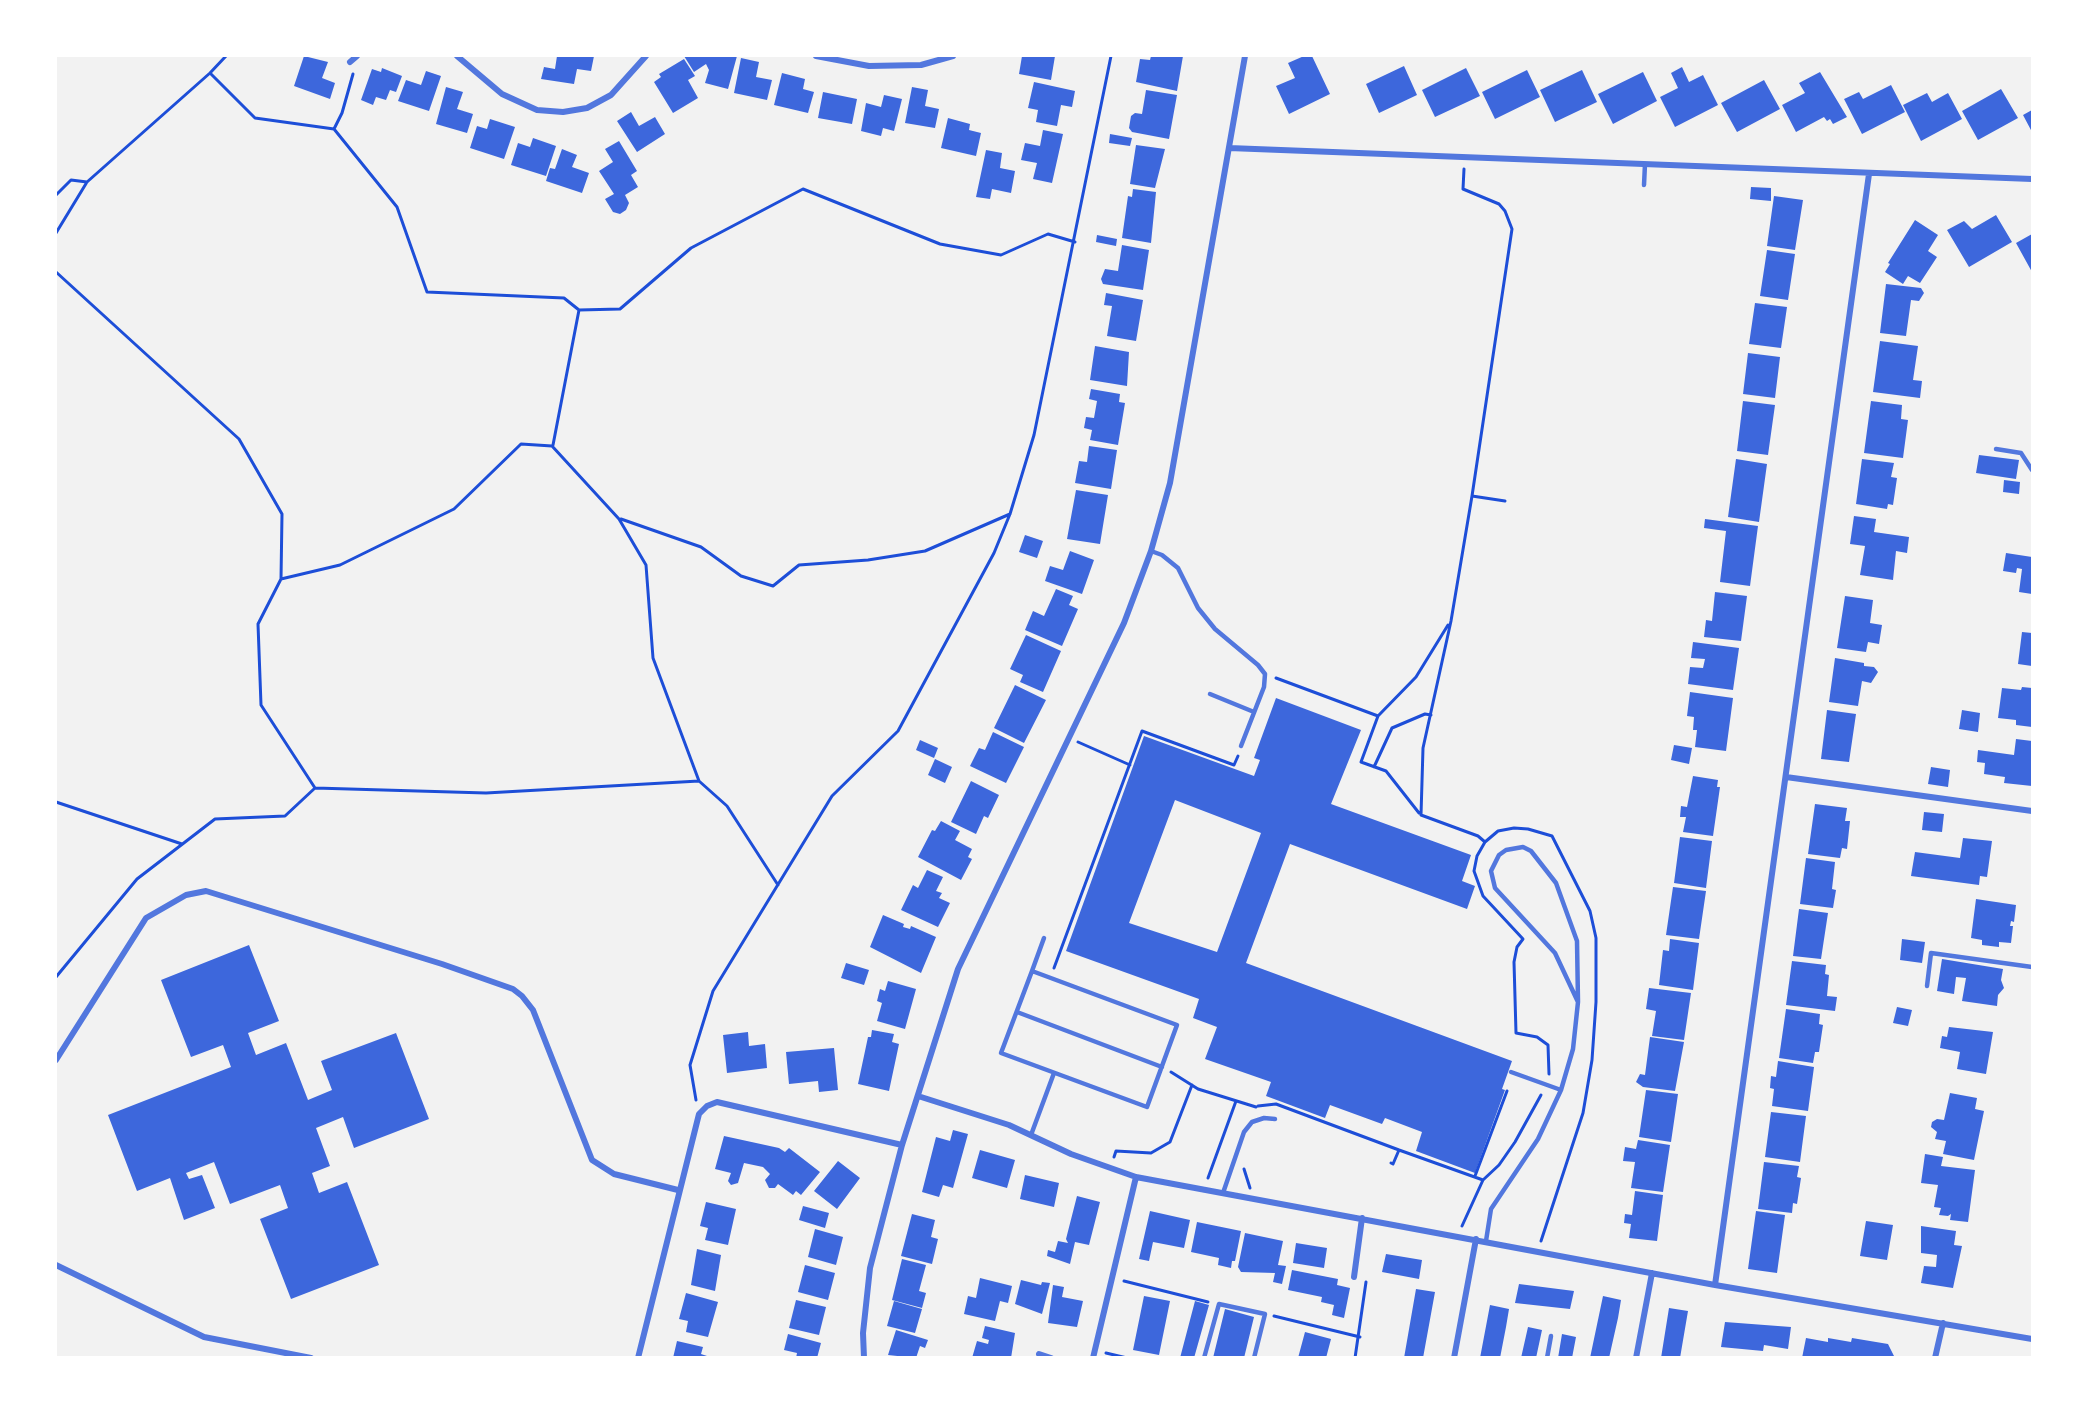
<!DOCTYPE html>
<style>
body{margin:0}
#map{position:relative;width:2088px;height:1413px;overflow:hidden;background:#f2f2f2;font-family:Barlow,sans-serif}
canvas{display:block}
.frame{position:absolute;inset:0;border:57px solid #fff;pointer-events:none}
</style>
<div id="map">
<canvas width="2088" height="1413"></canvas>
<div class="frame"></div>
</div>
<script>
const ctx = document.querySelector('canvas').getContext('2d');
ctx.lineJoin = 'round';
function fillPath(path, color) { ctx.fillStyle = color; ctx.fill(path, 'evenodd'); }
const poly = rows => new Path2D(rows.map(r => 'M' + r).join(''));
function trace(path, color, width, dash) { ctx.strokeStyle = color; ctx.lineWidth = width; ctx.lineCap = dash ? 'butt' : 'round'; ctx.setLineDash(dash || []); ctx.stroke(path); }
const building = poly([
 [304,56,328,62,322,78,335,83,330,99,294,86],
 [557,56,594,56,591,71,577,69,574,84,541,79,544,67,555,69],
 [684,56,737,56,728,89,705,83,709,70,706,64,694,72],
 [1022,56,1055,56,1051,80,1019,74],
 [1151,56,1183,56,1177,91,1136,82,1140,59,1150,60],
 [1304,56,1312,56,1330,94,1289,114,1276,86,1295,78,1288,63],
 [741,58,759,62,756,77,772,80,767,100,734,93],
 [684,59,695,76,688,80,698,98,673,113,654,82,661,77,659,74],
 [1404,66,1417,95,1379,113,1366,84],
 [1682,67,1689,82,1703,75,1718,105,1675,127,1660,97,1678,88,1671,73],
 [382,68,402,76,396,92,390,90,386,100,376,97,373,105,361,100,372,69,381,72],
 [1466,68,1480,96,1435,117,1422,90],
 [1527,70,1540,97,1495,119,1482,92],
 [1582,70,1597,102,1555,122,1540,90],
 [426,71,441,76,429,111,398,101,406,80,421,85],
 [1643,72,1657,101,1613,124,1598,94],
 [1820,72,1847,117,1833,124,1830,119,1827,121,1824,117,1796,132,1782,105,1805,93,1799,83],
 [782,73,805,79,803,89,814,92,808,113,774,105],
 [1764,80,1780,109,1737,132,1721,103],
 [1034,82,1075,91,1072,107,1061,105,1057,126,1036,122,1038,110,1028,108],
 [1891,85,1905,112,1862,134,1844,99,1859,92,1863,99],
 [446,87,463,92,457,109,473,114,467,133,436,124],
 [912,87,928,90,925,106,939,109,935,128,905,123],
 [2001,89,2018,118,1978,140,1962,111],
 [1146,90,1177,95,1169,139,1132,132,1129,128,1131,116,1135,113,1142,114],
 [823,92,857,99,852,124,818,118],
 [1927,93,1932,102,1948,93,1962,119,1921,141,1903,105],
 [884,95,902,99,894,131,883,128,881,136,861,131,866,103,881,107],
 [2032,110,2032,132,2023,115],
 [631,112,639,126,655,117,665,134,637,152,617,121],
 [948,118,970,124,969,130,981,133,976,156,941,148],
 [490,119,515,127,504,159,470,148,477,126,487,129],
 [1043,130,1063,134,1052,183,1033,179,1037,163,1021,160,1025,143,1040,146],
 [1110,134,1132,138,1130,146,1109,143],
 [533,138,556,146,546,176,511,165,518,143,530,147],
 [619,141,637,171,631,175,638,187,625,195,629,203,626,210,620,214,613,212,605,199,614,194,599,171,613,162,605,149],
 [1136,145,1165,149,1155,188,1130,184],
 [562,149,577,155,572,167,589,173,582,193,546,181,550,168,555,169],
 [986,150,1002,153,1000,168,1015,171,1011,193,992,189,990,199,976,197],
 [1751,187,1771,188,1771,201,1750,199],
 [1133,189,1156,192,1151,243,1122,238,1128,196,1132,197],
 [1774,196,1803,200,1795,250,1767,246],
 [1996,215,2012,242,1969,267,1947,230,1964,221,1972,229],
 [1915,220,1938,235,1928,251,1937,257,1920,283,1908,276,1903,284,1885,272,1890,264,1888,263],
 [2032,234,2032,272,2016,243],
 [1097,235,1117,239,1116,246,1096,242],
 [1122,245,1149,250,1143,290,1103,284,1101,279,1105,269,1118,271],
 [1767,250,1795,254,1788,300,1760,296],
 [1886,284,1921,288,1924,293,1919,301,1911,300,1906,336,1880,333],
 [1106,293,1143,300,1136,341,1107,336,1112,306,1104,305],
 [1755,303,1787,307,1781,348,1749,344],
 [1880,341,1918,346,1913,380,1922,381,1920,398,1873,392],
 [1095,346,1129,352,1127,386,1090,380],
 [1748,353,1780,357,1775,398,1743,394],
 [1091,389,1120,394,1119,402,1125,403,1118,445,1090,440,1092,430,1084,428,1086,417,1094,418,1097,401,1089,399],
 [1743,401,1775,405,1768,455,1737,451],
 [1871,401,1902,405,1901,419,1908,420,1903,458,1864,453],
 [1089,446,1117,450,1111,489,1075,483,1079,461,1087,462],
 [1979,455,2019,460,2016,479,1976,473],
 [1736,459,1767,464,1759,522,1728,517],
 [1862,459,1894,463,1891,477,1897,478,1893,505,1888,504,1887,509,1856,504],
 [2004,480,2020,482,2019,494,2003,492],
 [1076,490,1108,495,1100,544,1067,539],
 [1854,516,1876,519,1874,532,1909,537,1907,553,1896,551,1893,580,1860,575,1865,546,1850,544],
 [1705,519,1758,526,1750,586,1720,582,1726,531,1704,528],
 [1025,535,1043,541,1037,558,1019,552],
 [1070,551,1094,560,1082,594,1045,581,1050,566,1063,570],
 [2006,553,2032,557,2032,594,2019,592,2022,569,2017,568,2016,573,2003,571],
 [1056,589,1073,596,1069,605,1078,609,1062,646,1025,630,1033,611,1044,616],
 [1715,592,1747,596,1741,641,1704,637,1706,620,1712,621],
 [1845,596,1873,600,1870,623,1882,625,1879,644,1868,642,1866,652,1837,648],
 [2022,632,2032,633,2032,666,2018,664],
 [1026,635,1061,651,1043,692,1020,682,1023,675,1010,669],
 [1693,642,1739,648,1733,690,1688,684,1690,667,1703,668,1705,659,1691,658],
 [1835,658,1864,663,1864,666,1874,667,1878,672,1871,683,1862,681,1858,706,1829,702],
 [1015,685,1046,700,1024,743,994,728],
 [2022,687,2032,688,2032,727,2016,725,2016,720,1998,718,2002,688,2021,690],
 [1690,692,1733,698,1726,751,1695,747,1697,730,1693,730,1694,717,1687,716],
 [1276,698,1361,730,1331,804,1471,855,1462,881,1475,886,1467,909,1290,844,1246,963,1512,1061,1502,1089,1505,1090,1475,1173,1416,1151,1422,1132,1385,1118,1382,1124,1330,1105,1325,1118,1266,1096,1271,1082,1205,1059,1217,1027,1193,1018,1199,999,1066,951,1144,736,1254,776,1260,760,1254,758],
 [1175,800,1261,833,1217,952,1129,923],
 [1827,710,1856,714,1849,762,1821,759],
 [1962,710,1980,713,1978,732,1959,729],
 [993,732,1024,747,1006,783,970,766,979,748,985,750],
 [2016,739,2032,741,2032,786,2004,783,2005,777,1984,774,1985,763,1977,762,1978,750,2014,755],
 [920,740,938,748,934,758,916,750],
 [1674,745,1692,748,1689,764,1671,760],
 [935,759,952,767,945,783,928,775],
 [1931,767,1950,770,1948,787,1928,784],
 [1693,776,1718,780,1717,787,1720,787,1713,836,1683,832,1686,817,1680,817,1681,806,1687,807],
 [971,781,999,795,988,818,984,816,976,834,951,822],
 [1815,804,1847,808,1845,821,1850,821,1847,849,1842,848,1840,858,1808,854],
 [1924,812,1944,814,1942,832,1922,830],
 [941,821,960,831,955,840,972,849,968,857,972,859,961,880,918,857,932,830,935,831],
 [1680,837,1712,841,1706,888,1674,883],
 [1963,838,1992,841,1987,877,1980,876,1979,885,1911,876,1915,852,1960,858],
 [1806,858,1835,862,1832,889,1836,890,1833,908,1800,904],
 [927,870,943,877,936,891,942,893,939,898,950,903,938,927,901,910,913,885,918,888],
 [1673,887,1706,891,1699,939,1666,935],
 [1976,899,2016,905,2014,922,2011,921,2010,926,2013,926,2011,943,1999,942,1999,947,1982,945,1982,940,1971,938],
 [1799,909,1828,913,1821,959,1793,956],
 [883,915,904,924,903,927,910,929,911,926,936,937,921,973,870,947],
 [1670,939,1699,943,1693,990,1659,985,1663,950,1669,951],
 [1902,939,1925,942,1922,963,1900,960],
 [249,945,279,1021,248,1033,256,1055,286,1043,308,1100,332,1090,321,1061,396,1033,429,1119,354,1148,343,1117,316,1128,330,1166,312,1173,319,1193,347,1182,379,1265,291,1299,260,1219,288,1208,280,1185,230,1204,214,1162,186,1173,189,1179,202,1175,215,1208,184,1220,170,1178,137,1191,108,1115,231,1067,223,1045,191,1057,161,980],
 [1942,959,2003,969,2001,980,2004,988,1998,995,1997,1006,1962,1001,1966,978,1956,977,1954,994,1937,991],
 [1792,961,1826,965,1825,974,1829,975,1827,996,1837,997,1835,1011,1786,1005],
 [846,963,869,970,864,985,841,978],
 [888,981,916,989,905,1029,877,1021,882,1003,877,1001,880,989,885,991],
 [1649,988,1691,993,1684,1040,1652,1036,1656,1011,1646,1009],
 [1897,1007,1912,1010,1908,1026,1893,1023],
 [1786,1009,1820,1014,1819,1024,1823,1025,1819,1052,1815,1052,1813,1063,1779,1058],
 [1949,1027,1993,1032,1986,1074,1957,1069,1960,1052,1940,1048,1942,1036,1947,1037],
 [872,1030,894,1034,892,1042,899,1044,889,1091,858,1084,868,1037,871,1037],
 [748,1032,749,1046,765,1044,767,1068,727,1073,723,1035],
 [1650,1037,1684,1042,1675,1091,1643,1087,1636,1082,1640,1074,1645,1075],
 [834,1048,838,1090,819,1092,818,1081,789,1084,786,1052],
 [1778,1061,1814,1067,1808,1111,1772,1106,1774,1089,1770,1088,1771,1076,1776,1077],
 [1646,1090,1678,1094,1671,1142,1639,1137],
 [1950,1093,1977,1098,1975,1109,1984,1111,1974,1160,1943,1154,1946,1141,1935,1139,1937,1132,1931,1127,1932,1122,1937,1119,1944,1120],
 [1771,1112,1806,1116,1800,1162,1765,1157],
 [953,1130,968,1134,953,1188,943,1185,939,1197,922,1192,936,1137,950,1141],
 [724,1136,779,1148,785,1152,789,1148,820,1172,801,1195,796,1191,793,1195,778,1184,775,1188,769,1188,765,1180,770,1174,763,1167,744,1163,738,1183,731,1185,728,1181,731,1173,715,1169],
 [1638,1140,1670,1145,1663,1192,1631,1188,1635,1162,1623,1161,1625,1147,1636,1149],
 [980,1150,1015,1160,1007,1188,972,1178],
 [1925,1154,1943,1157,1941,1166,1975,1170,1968,1222,1950,1220,1951,1214,1948,1216,1939,1215,1941,1208,1934,1207,1938,1185,1921,1183],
 [838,1161,860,1178,837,1209,814,1191],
 [1764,1162,1799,1166,1797,1177,1801,1178,1797,1204,1793,1203,1792,1213,1758,1209],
 [1025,1175,1059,1183,1054,1207,1020,1199],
 [1635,1191,1663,1195,1657,1241,1629,1238,1631,1224,1624,1223,1625,1214,1632,1215],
 [1077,1196,1100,1202,1089,1245,1075,1242,1070,1264,1047,1256,1048,1250,1055,1252,1058,1241,1068,1243,1066,1239],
 [706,1202,736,1209,728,1245,705,1240,708,1228,700,1226],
 [803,1206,829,1213,825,1228,799,1220],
 [1150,1211,1190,1220,1184,1248,1153,1242,1149,1261,1139,1259],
 [1756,1211,1785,1215,1777,1273,1748,1269],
 [912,1214,935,1220,931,1237,938,1239,932,1264,901,1256],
 [1866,1221,1893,1225,1887,1260,1860,1256],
 [1197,1222,1241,1231,1235,1261,1232,1261,1231,1268,1218,1265,1219,1258,1191,1252],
 [1921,1226,1956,1231,1954,1245,1962,1246,1953,1288,1921,1283,1924,1266,1936,1267,1937,1255,1921,1253],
 [815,1229,843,1237,836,1265,808,1257],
 [1245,1233,1283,1241,1278,1265,1286,1266,1282,1284,1273,1282,1275,1273,1241,1272,1238,1267],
 [1296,1243,1327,1248,1324,1268,1293,1263],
 [697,1249,721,1255,715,1291,691,1285],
 [1386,1254,1422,1260,1419,1279,1382,1272],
 [902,1259,926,1265,919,1291,926,1293,922,1308,892,1300],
 [805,1265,835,1273,828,1300,798,1292],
 [1292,1270,1338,1279,1337,1285,1350,1288,1344,1318,1332,1315,1334,1305,1321,1302,1322,1297,1288,1290],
 [980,1278,1012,1286,1008,1303,1000,1301,995,1321,964,1314,968,1296,976,1298],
 [1021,1280,1041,1285,1042,1282,1050,1283,1042,1314,1015,1304],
 [1519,1284,1574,1291,1570,1309,1515,1303],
 [1053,1285,1064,1287,1062,1297,1083,1301,1077,1327,1048,1323],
 [1416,1289,1435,1292,1423,1358,1404,1358],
 [686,1293,718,1302,708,1337,686,1332,688,1321,679,1319],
 [1144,1296,1170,1301,1159,1355,1133,1350],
 [1603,1296,1621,1300,1618,1318,1609,1358,1590,1358],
 [796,1300,826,1307,819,1335,789,1328],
 [894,1301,922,1309,915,1333,887,1326],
 [1195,1301,1209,1305,1194,1358,1180,1358],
 [1490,1305,1509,1309,1506,1327,1500,1358,1480,1358],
 [1669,1308,1688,1311,1680,1358,1661,1358],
 [1225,1309,1254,1317,1244,1358,1213,1358],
 [1725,1322,1791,1327,1788,1349,1764,1345,1763,1351,1721,1347],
 [985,1326,1015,1333,1011,1358,972,1358,977,1341,988,1344,989,1340,982,1338],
 [1528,1327,1542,1330,1536,1358,1521,1358],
 [896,1330,928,1340,925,1348,920,1346,916,1358,888,1355],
 [1305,1332,1331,1339,1326,1358,1298,1358],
 [788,1334,821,1343,817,1358,796,1358,797,1353,784,1350],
 [1562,1334,1576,1337,1572,1358,1558,1358],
 [1806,1338,1828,1342,1828,1338,1851,1342,1852,1338,1888,1344,1895,1358,1802,1358],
 [677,1341,703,1347,701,1354,713,1358,673,1358]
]);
const path = poly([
 [210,73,255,118,334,129,342,113,353,74],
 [334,129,397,207,427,292,564,298,579,310,553,445],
 [1464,169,1463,189,1499,204,1505,211,1512,229,1472,496,1451,621,1423,748,1421,815,1478,836,1485,842],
 [56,195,71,180,87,182],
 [56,233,87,182,210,73,226,56],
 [56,272,239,439,282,514,281,579],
 [579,310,620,309,691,248,803,189,940,244,1001,255,1048,234,1075,242],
 [1472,496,1505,501],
 [621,519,701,547,741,576,773,586,799,565,868,560,925,551,1010,514],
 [1276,678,1378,716],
 [1078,742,1130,765],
 [1374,767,1392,728,1425,714,1431,715],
 [315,788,261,705,258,624,281,579,340,565,454,509,521,444,552,446,619,519,646,565,653,658,699,781],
 [56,802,182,844],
 [1419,813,1386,771,1361,762,1378,716,1416,677,1448,625],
 [1054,968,1142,731,1234,765,1238,756],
 [56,977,137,879,215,819,285,816,315,788,486,793,699,781,727,806,778,885],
 [1171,1072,1198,1089,1256,1107],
 [696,1100,690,1065,713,991,832,796,898,731,994,553,1010,514,1034,435,1111,56],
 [1258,1106,1276,1104,1399,1150],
 [1114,1157,1116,1151,1151,1153,1170,1142,1192,1085],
 [1391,1163,1393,1164,1399,1150,1483,1180],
 [1244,1169,1250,1188],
 [1475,1176,1507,1091],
 [1208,1178,1236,1101],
 [1462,1226,1483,1180,1499,1165,1515,1142,1541,1095],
 [1541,1241,1583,1113,1592,1060,1596,1002,1596,938,1590,911,1552,836,1528,829,1514,828,1498,831,1485,842,1477,856,1474,871,1483,896,1523,939,1517,947,1514,962,1516,1033,1537,1037,1548,1045,1549,1074],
 [1124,1281,1208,1302],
 [1274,1316,1360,1337],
 [1106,1353,1127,1358],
 [1355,1358,1366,1282]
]);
const service = poly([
 [1644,185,1645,164],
 [1996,449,2021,453,2032,470],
 [1151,551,1162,555,1178,568,1198,608,1215,629,1258,665,1265,674,1264,687,1241,746],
 [1210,694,1254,712],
 [1032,971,1177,1025,1147,1107,1001,1053,1032,971,1044,938],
 [1927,986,1931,953,2032,967],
 [1017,1012,1162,1067],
 [1511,1072,1561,1090],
 [1031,1135,1054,1073],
 [1223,1193,1244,1132,1252,1122,1264,1118,1275,1119],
 [1486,1241,1491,1209,1538,1139,1561,1090,1573,1049,1578,1002,1577,941,1556,883,1531,851,1523,847,1506,850,1499,855,1491,871,1495,888,1555,953,1578,1002],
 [1204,1358,1219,1304,1265,1314,1254,1358],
 [1547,1358,1551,1336]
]);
const minor = poly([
 [457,56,502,94,537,110,563,112,587,108,611,95,646,56],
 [816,56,869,66,921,65,953,56],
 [350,62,357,56],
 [1229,148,2032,179],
 [1786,777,2032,811],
 [56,1060,146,918,186,895,206,891,442,964,513,989,522,996,533,1010,592,1160,614,1174,678,1190],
 [918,1096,1009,1125,1071,1154,1136,1177,1715,1285,2032,1339],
 [56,1265,204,1337,311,1358],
 [1354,1277,1362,1218],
 [1715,1285,1869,174],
 [1039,1354,1051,1358],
 [638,1358,699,1114,707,1106,717,1102,902,1145],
 [864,1358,863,1333,870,1268,902,1145,958,969,1124,623,1151,551,1170,483,1245,56],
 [1093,1358,1136,1177],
 [1454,1358,1476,1239],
 [1636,1358,1652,1273],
 [1935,1358,1943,1323]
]);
fillPath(building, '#3d67dc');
trace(path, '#1d4ed8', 3);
trace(service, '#5277de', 4.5);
trace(minor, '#5277de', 6);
</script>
